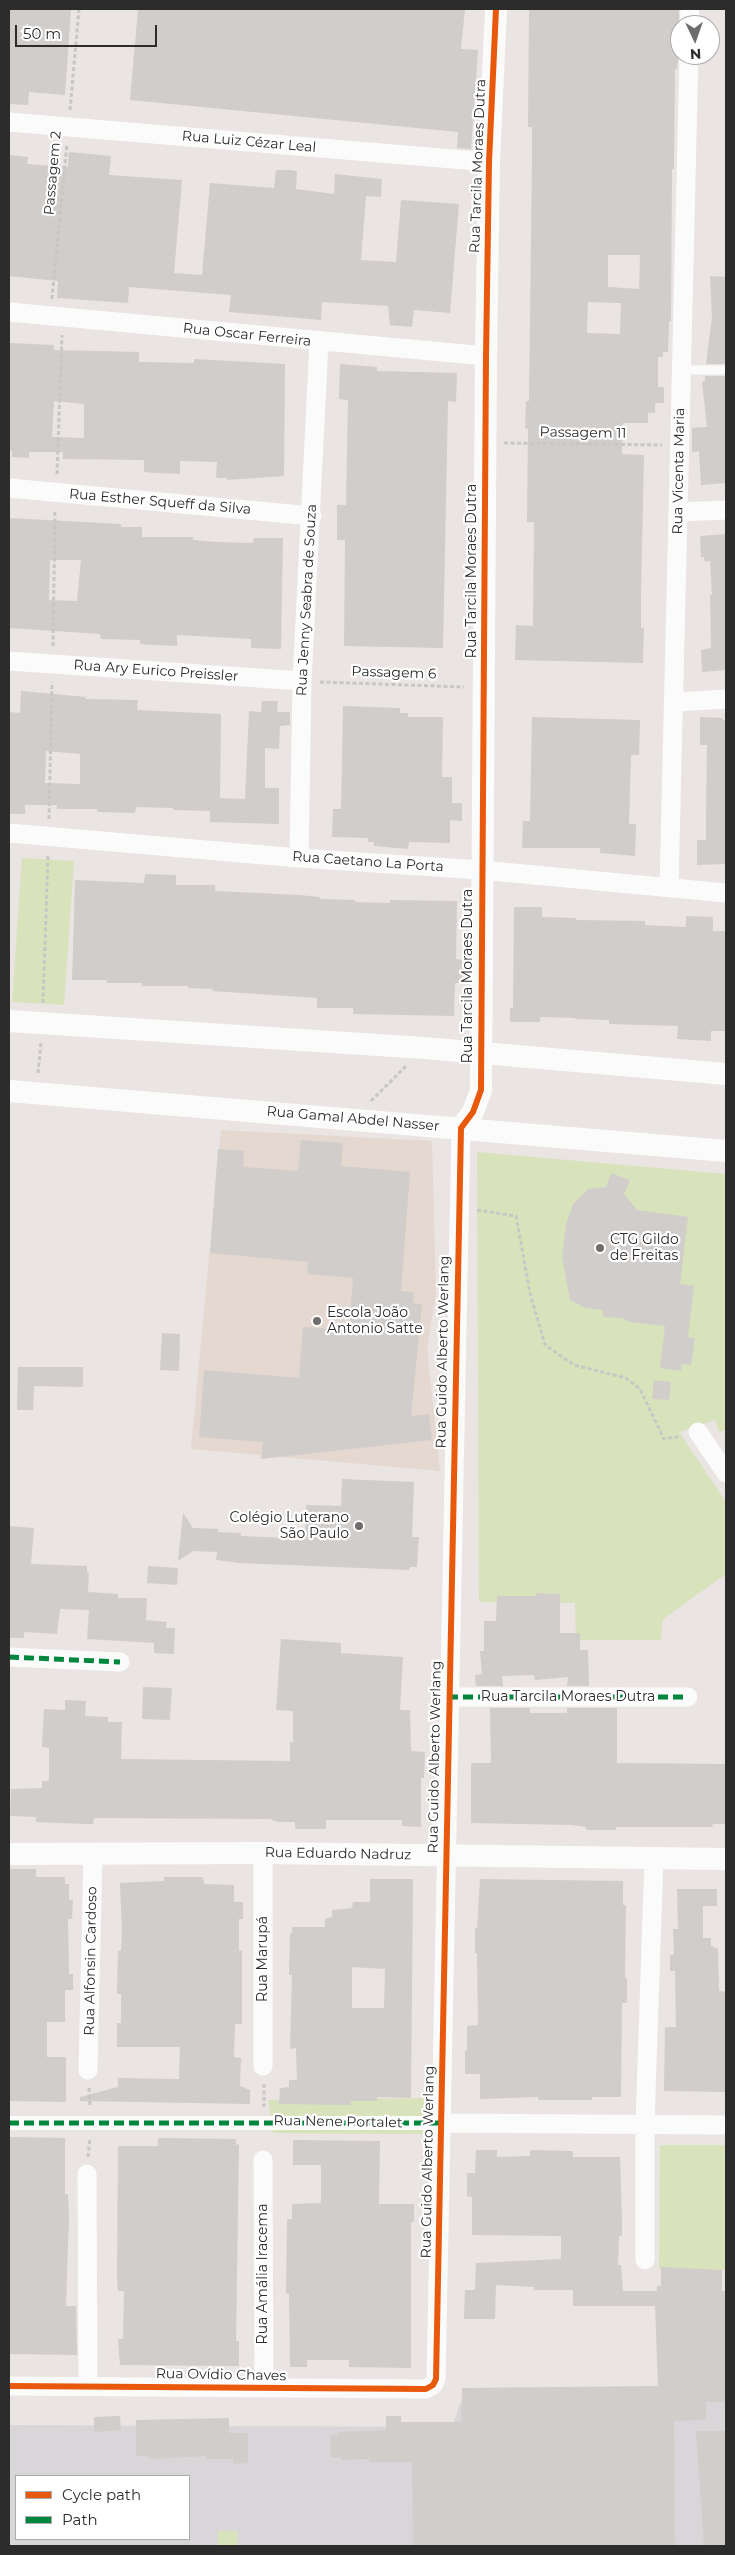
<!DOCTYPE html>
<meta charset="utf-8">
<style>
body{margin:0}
#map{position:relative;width:735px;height:2555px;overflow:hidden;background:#eae4e2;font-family:Montserrat,sans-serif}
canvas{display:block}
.frame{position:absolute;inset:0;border:10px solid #2c2c2c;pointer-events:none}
.legend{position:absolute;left:15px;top:2475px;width:175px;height:65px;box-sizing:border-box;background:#fff;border:1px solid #ababab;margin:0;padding:6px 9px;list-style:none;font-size:15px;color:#2c2c2c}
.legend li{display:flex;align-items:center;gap:10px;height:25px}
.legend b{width:25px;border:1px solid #ababab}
.north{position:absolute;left:670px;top:15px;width:50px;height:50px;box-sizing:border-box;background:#fff;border:1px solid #ababab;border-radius:50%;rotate:177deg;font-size:14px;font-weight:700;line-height:20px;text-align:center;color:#2c2c2c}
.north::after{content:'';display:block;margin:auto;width:18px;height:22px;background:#6e6c6c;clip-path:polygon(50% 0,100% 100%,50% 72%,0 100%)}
.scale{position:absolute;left:15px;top:25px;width:142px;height:22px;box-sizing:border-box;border:2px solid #2c2c2c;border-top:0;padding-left:6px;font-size:15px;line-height:18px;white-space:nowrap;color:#2c2c2c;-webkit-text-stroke:4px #fff;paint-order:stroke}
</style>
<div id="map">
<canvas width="735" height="2555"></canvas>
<div class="frame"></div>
<ul class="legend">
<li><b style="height:6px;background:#e8590c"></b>Cycle path</li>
<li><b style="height:6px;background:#00873e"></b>Path</li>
</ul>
<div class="north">N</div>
<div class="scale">50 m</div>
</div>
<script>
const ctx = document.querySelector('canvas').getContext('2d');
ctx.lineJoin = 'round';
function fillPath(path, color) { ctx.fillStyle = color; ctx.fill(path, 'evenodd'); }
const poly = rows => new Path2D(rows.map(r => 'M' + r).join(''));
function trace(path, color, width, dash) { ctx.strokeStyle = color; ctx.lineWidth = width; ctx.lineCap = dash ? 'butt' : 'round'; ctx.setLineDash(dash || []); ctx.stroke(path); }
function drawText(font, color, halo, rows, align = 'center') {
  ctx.font = font + ' Montserrat,sans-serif'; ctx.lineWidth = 4.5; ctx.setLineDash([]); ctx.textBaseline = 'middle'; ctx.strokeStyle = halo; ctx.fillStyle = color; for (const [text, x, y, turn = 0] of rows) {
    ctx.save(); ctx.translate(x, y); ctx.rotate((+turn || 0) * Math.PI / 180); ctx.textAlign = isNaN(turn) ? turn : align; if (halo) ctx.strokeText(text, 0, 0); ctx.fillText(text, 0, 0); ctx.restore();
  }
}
const industrial = poly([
 [726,2401,726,2546,9,2546,9,2425,452,2427,460,2404],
 [16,2476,189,2476,189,2539,16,2539]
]);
const education = poly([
 [221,1130,432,1141,436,1293,427,1348,440,1471,191,1449]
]);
const green = poly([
 [22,858,74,861,64,1005,12,1002],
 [477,1152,726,1174,726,1430,719,1432,715,1420,679,1432,726,1502,726,1574,663,1619,661,1640,576,1640,575,1603,479,1602],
 [432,2098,433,2134,273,2133,268,2100],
 [660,2145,726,2145,726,2270,659,2269],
 [218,2531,238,2531,237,2546,218,2546]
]);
const building = poly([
 [9,9,71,9,65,95,29,92,28,105,9,104],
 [138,9,465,9,461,49,478,50,471,149,457,148,458,132,130,100],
 [529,9,679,9,679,51,677,69,675,69,674,169,672,169,671,321,669,321,668,352,663,352,663,357,658,357,658,387,664,387,664,403,655,403,655,413,648,413,648,423,623,423,622,454,644,455,641,594,641,628,644,628,643,663,515,660,516,625,533,626,534,522,527,522,528,429,525,428,526,401,529,401,532,161,532,127,528,127],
 [608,255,640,255,639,289,608,287],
 [588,302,621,303,620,334,587,333],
 [69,152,111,156,109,175,182,180,174,273,202,275,210,183,274,188,276,170,289,170,297,171,296,189,334,194,335,174,382,179,381,197,366,196,361,260,396,262,401,200,459,204,450,313,414,310,412,327,390,325,388,306,357,304,322,302,321,320,229,312,231,295,129,287,128,303,57,298,58,281,9,276,9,155,28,157,27,164,68,167],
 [710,276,726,277,726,364,706,364,712,317],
 [9,343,54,345,54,350,139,352,139,362,194,363,194,359,285,364,284,476,227,480,227,478,216,478,217,462,180,461,180,474,156,473,144,472,144,460,63,459,63,452,29,452,29,458,12,457,12,451,9,451],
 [54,401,84,404,84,438,52,437],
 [340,364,377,367,377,371,457,373,456,402,448,401,443,648,344,646,345,540,337,540,337,505,346,505,348,400,339,399],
 [705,376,726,376,726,483,701,485,699,451,692,452,692,428,707,427,702,382,705,381],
 [9,518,121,524,121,527,142,527,142,537,193,537,193,540,216,542,253,543,254,538,283,538,281,649,251,648,251,639,177,635,177,646,154,645,140,644,140,640,101,639,100,634,9,628],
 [50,560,81,560,77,601,49,600],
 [726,534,726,670,702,672,701,650,711,648,710,595,712,595,710,561,705,562,704,557,701,557,700,536],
 [21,691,86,697,86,699,138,700,137,710,221,714,220,798,245,799,249,711,261,712,262,701,278,701,277,712,290,712,290,725,280,726,279,749,265,748,265,788,279,788,279,824,210,822,210,811,173,810,173,808,136,807,135,813,97,812,97,809,57,809,57,805,25,805,25,814,9,814,9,712,20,713],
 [46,751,80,754,80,784,45,783],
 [343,706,400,708,400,713,408,713,408,717,443,717,442,777,452,777,452,803,462,803,462,821,450,820,450,843,409,842,408,849,374,846,374,842,368,842,368,838,332,837,333,809,341,809],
 [532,717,640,720,639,755,631,755,629,824,636,824,635,856,600,853,600,848,522,848,523,821,530,821],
 [700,717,723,718,723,720,726,720,726,864,697,865,697,840,706,840,706,816,707,745,700,745],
 [145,874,176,875,176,885,215,885,215,891,299,895,320,897,320,899,355,900,355,902,390,903,390,900,457,901,456,959,463,960,462,983,455,983,454,1016,353,1014,353,1008,317,1008,317,998,212,991,213,989,188,988,188,986,142,986,142,983,107,983,107,980,72,980,75,880,144,883],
 [514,907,542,907,542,917,576,918,576,920,645,921,645,925,686,927,686,916,713,917,713,931,726,931,726,1031,711,1031,711,1041,677,1039,678,1026,609,1024,609,1020,575,1019,575,1018,540,1017,540,1022,510,1022,510,1008,513,1008],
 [301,1140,343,1143,341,1166,410,1172,401,1291,414,1292,413,1303,422,1304,411,1416,429,1414,432,1440,261,1459,263,1442,199,1437,204,1370,299,1378,303,1327,349,1330,353,1278,307,1274,308,1262,210,1253,218,1149,244,1151,243,1167,298,1171],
 [611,1173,630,1180,624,1194,637,1210,688,1217,680,1284,694,1286,688,1337,695,1338,691,1365,682,1364,681,1371,660,1368,665,1326,629,1322,622,1318,603,1317,603,1310,585,1308,570,1300,562,1257,566,1225,573,1204,588,1189,606,1187],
 [162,1333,180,1334,179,1371,160,1370],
 [18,1367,83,1367,83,1387,34,1386,33,1410,17,1410],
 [654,1380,671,1382,669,1400,652,1399],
 [342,1479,414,1482,412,1537,419,1537,417,1567,410,1567,409,1570,240,1563,216,1560,217,1552,193,1551,178,1561,183,1513,193,1528,218,1529,218,1532,241,1533,241,1536,305,1539,306,1505,341,1506],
 [9,1526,34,1528,31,1564,87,1566,87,1572,89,1573,88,1592,118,1594,118,1598,147,1598,146,1620,167,1622,166,1628,175,1628,174,1654,154,1653,154,1643,87,1639,89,1610,60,1609,57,1634,24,1632,24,1638,9,1638],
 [148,1566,178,1568,177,1585,147,1583],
 [536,1593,560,1594,560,1633,580,1633,580,1650,588,1650,589,1686,567,1686,568,1677,535,1680,534,1675,502,1676,503,1686,476,1686,475,1675,482,1674,480,1651,484,1651,484,1621,496,1621,497,1596,536,1596],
 [281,1639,341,1643,341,1653,403,1657,400,1710,410,1710,411,1751,425,1752,424,1778,421,1778,421,1827,402,1826,402,1820,326,1820,326,1829,295,1829,295,1822,278,1822,270,1819,94,1818,93,1824,86,1824,36,1822,36,1817,10,1816,11,1789,42,1788,42,1781,49,1781,49,1748,42,1747,44,1709,65,1710,65,1700,86,1701,85,1716,108,1717,108,1722,122,1722,121,1759,290,1761,290,1742,293,1742,293,1711,276,1710],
 [143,1687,172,1688,170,1720,142,1719],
 [490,1708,530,1708,530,1713,567,1713,567,1708,617,1708,617,1763,726,1764,726,1824,713,1824,712,1827,616,1827,616,1830,586,1830,586,1827,572,1825,471,1823,471,1763,491,1763],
 [9,1869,36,1869,36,1877,65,1877,65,1884,69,1884,69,1900,73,1900,72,1919,68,1919,69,1974,73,1974,73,1990,65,1990,65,2022,47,2022,47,2057,66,2057,66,2102,9,2101],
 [164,1877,203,1877,204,1884,234,1885,234,1902,243,1902,243,1919,239,1919,239,1951,242,1950,242,2024,235,2024,234,2057,241,2058,240,2086,250,2090,250,2104,80,2101,80,2097,118,2087,118,2078,179,2079,180,2047,117,2047,117,2023,121,2023,121,1994,117,1994,118,1951,121,1950,122,1933,120,1883,164,1881],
 [370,1879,413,1879,411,2098,377,2097,377,2101,351,2101,351,2105,279,2104,280,2088,289,2087,289,2080,297,2080,296,2048,290,2049,292,1975,289,1975,290,1933,292,1933,292,1927,325,1927,325,1919,332,1917,332,1910,352,1908,353,1902,370,1902],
 [352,1967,385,1969,384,2008,352,2008],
 [480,1879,623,1881,623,1905,626,1905,625,1978,627,1978,627,2003,622,2003,621,2097,592,2097,592,2100,538,2100,538,2097,480,2099,480,2074,465,2074,465,2050,467,2050,467,2026,478,2025,477,1953,475,1953,475,1928,477,1928],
 [677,1889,717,1889,717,1906,703,1906,703,1938,711,1938,711,1946,718,1949,719,1991,726,1992,726,2092,664,2091,665,2027,676,2027,675,1971,670,1971,670,1955,674,1955,673,1929,678,1929],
 [9,2137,65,2138,65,2194,68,2194,69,2217,66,2306,76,2306,77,2355,9,2354],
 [158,2138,236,2139,236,2145,239,2144,236,2341,239,2341,239,2366,120,2365,118,2339,123,2339,124,2291,118,2291,117,2277,118,2146,158,2146],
 [293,2140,380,2141,379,2204,414,2204,414,2222,411,2222,411,2368,349,2367,349,2360,307,2360,307,2367,290,2367,289,2294,286,2293,287,2219,292,2219,292,2204,321,2203,321,2165,293,2165],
 [476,2150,497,2150,497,2157,530,2156,530,2150,573,2151,573,2157,620,2157,622,2221,622,2236,619,2236,618,2265,621,2265,623,2291,657,2291,657,2286,661,2286,661,2267,722,2270,722,2291,726,2291,726,2402,706,2402,706,2420,674,2421,675,2546,413,2546,412,2462,369,2462,369,2459,341,2460,341,2457,331,2458,330,2435,339,2435,339,2432,386,2430,386,2416,401,2416,401,2422,461,2422,462,2388,658,2386,655,2306,573,2306,573,2290,534,2290,534,2287,496,2285,495,2319,464,2319,465,2290,475,2290,476,2263,561,2259,561,2236,472,2235,472,2197,467,2196,467,2173,475,2173],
 [120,2416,121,2430,94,2432,94,2417],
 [229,2418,229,2433,248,2433,248,2463,233,2464,233,2459,206,2459,207,2456,149,2459,148,2456,136,2456,136,2420],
 [696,2431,726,2431,726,2546,704,2546]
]);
const path = poly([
 [70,110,79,9],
 [52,299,67,144],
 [504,443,662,445],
 [57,474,62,335],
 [53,646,55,510],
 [320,682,464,687],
 [49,819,52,682],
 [43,1003,48,855],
 [38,1073,41,1042],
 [371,1101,406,1066],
 [477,1210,516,1216,530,1293,545,1345,574,1365,626,1378,640,1389,664,1439,681,1436],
 [264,2084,264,2107],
 [89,2088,90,2107],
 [88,2157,90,2138]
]);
const service = poly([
 [681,370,726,370]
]);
const pedestrian = poly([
 [9,2123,441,2123]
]);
const minor = poly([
 [689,25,690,9],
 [9,122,489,162],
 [9,312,486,356],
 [9,488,312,516],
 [678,512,726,510],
 [9,661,302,681],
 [675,702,726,699],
 [9,833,299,858,481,870,726,893],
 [299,858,302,681,319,342],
 [669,887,689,55],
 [698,1432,726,1473],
 [9,1657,120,1662],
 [448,1697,688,1697],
 [263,1853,263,2066],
 [88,2070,93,1853],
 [441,2123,726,2125],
 [263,2160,264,2388],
 [87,2174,88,2385],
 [645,2260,645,2123,654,1857],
 [9,2386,426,2389,433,2385,436,2379,461,1128]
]);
const tertiary = poly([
 [9,1021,424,1048,726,1074],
 [9,1091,726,1151],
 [461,1128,473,1112,481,1090,486,356,489,162,496,9],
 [9,1854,263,1853,726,1859]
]);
const quiet = poly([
 [9,1657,120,1662],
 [448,1697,688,1697],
 [9,2123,441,2123]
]);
const cycleway = poly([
 [9,2386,426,2389,433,2385,436,2379,461,1128,473,1112,481,1090,486,356,489,162,496,9]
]);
const markers = [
 [600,1248,5,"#6e6c6c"],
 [317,1321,5,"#6e6c6c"],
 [359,1526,5,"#6e6c6c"]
];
const streetNames = [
 ["Rua Luiz Cézar Leal",249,142,5],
 ["Rua Tarcila Moraes Dutra",478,166,-88],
 ["Passagem 2",53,173,-85],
 ["Rua Oscar Ferreira",247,335,6],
 ["Passagem 11",583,433,1],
 ["Rua Vicenta Maria",679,471,-89],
 ["Rua Esther Squeff da Silva",160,502,5],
 ["Rua Tarcila Moraes Dutra",472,571,-90],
 ["Rua Jenny Seabra de Souza",307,600,-87],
 ["Rua Ary Eurico Preissler",156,671,4],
 ["Passagem 6",394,673,2],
 ["Rua Caetano La Porta",368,862,4],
 ["Rua Tarcila Moraes Dutra",468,976,-90],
 ["Rua Gamal Abdel Nasser",353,1119,5],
 ["Rua Guido Alberto Werlang",443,1352,-89],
 ["Rua Tarcila Moraes Dutra",568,1697],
 ["Rua Guido Alberto Werlang",435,1757,-89],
 ["Rua Eduardo Nadruz",338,1854,1],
 ["Rua Marupá",263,1959,-90],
 ["Rua Alfonsin Cardoso",91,1961,-89],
 ["Rua Nene Portalet",338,2122,1],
 ["Rua Guido Alberto Werlang",428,2162,-89],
 ["Rua Amália Iracema",263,2274,-90],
 ["Rua Ovídio Chaves",221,2375,1]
];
const poiNames = [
 ["CTG Gildo",610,1240],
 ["de Freitas",610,1256],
 ["Escola João",327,1313],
 ["Antonio Satte",327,1329],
 ["Colégio Luterano",349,1518,"right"],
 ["São Paulo",349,1534,"right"]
];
fillPath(industrial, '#d9d6d9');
fillPath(education, '#e4d8d1');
fillPath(green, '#d8e3bc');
fillPath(building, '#d1cdcb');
trace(path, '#c7c7c6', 3, [4, 2.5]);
trace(service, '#fcfbfb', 9);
trace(pedestrian, '#fcfbfb', 14);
trace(minor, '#fcfbfb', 19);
trace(tertiary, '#fcfbfb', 22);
trace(quiet, '#00873e', 5, [10, 5]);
trace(cycleway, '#e8590c', 6);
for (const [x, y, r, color] of markers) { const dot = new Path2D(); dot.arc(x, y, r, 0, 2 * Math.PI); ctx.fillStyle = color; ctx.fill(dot); trace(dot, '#fff', 2); }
drawText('14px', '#2c2c2c', '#fff', streetNames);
drawText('14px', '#2c2c2c', '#fff', poiNames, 'left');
</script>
